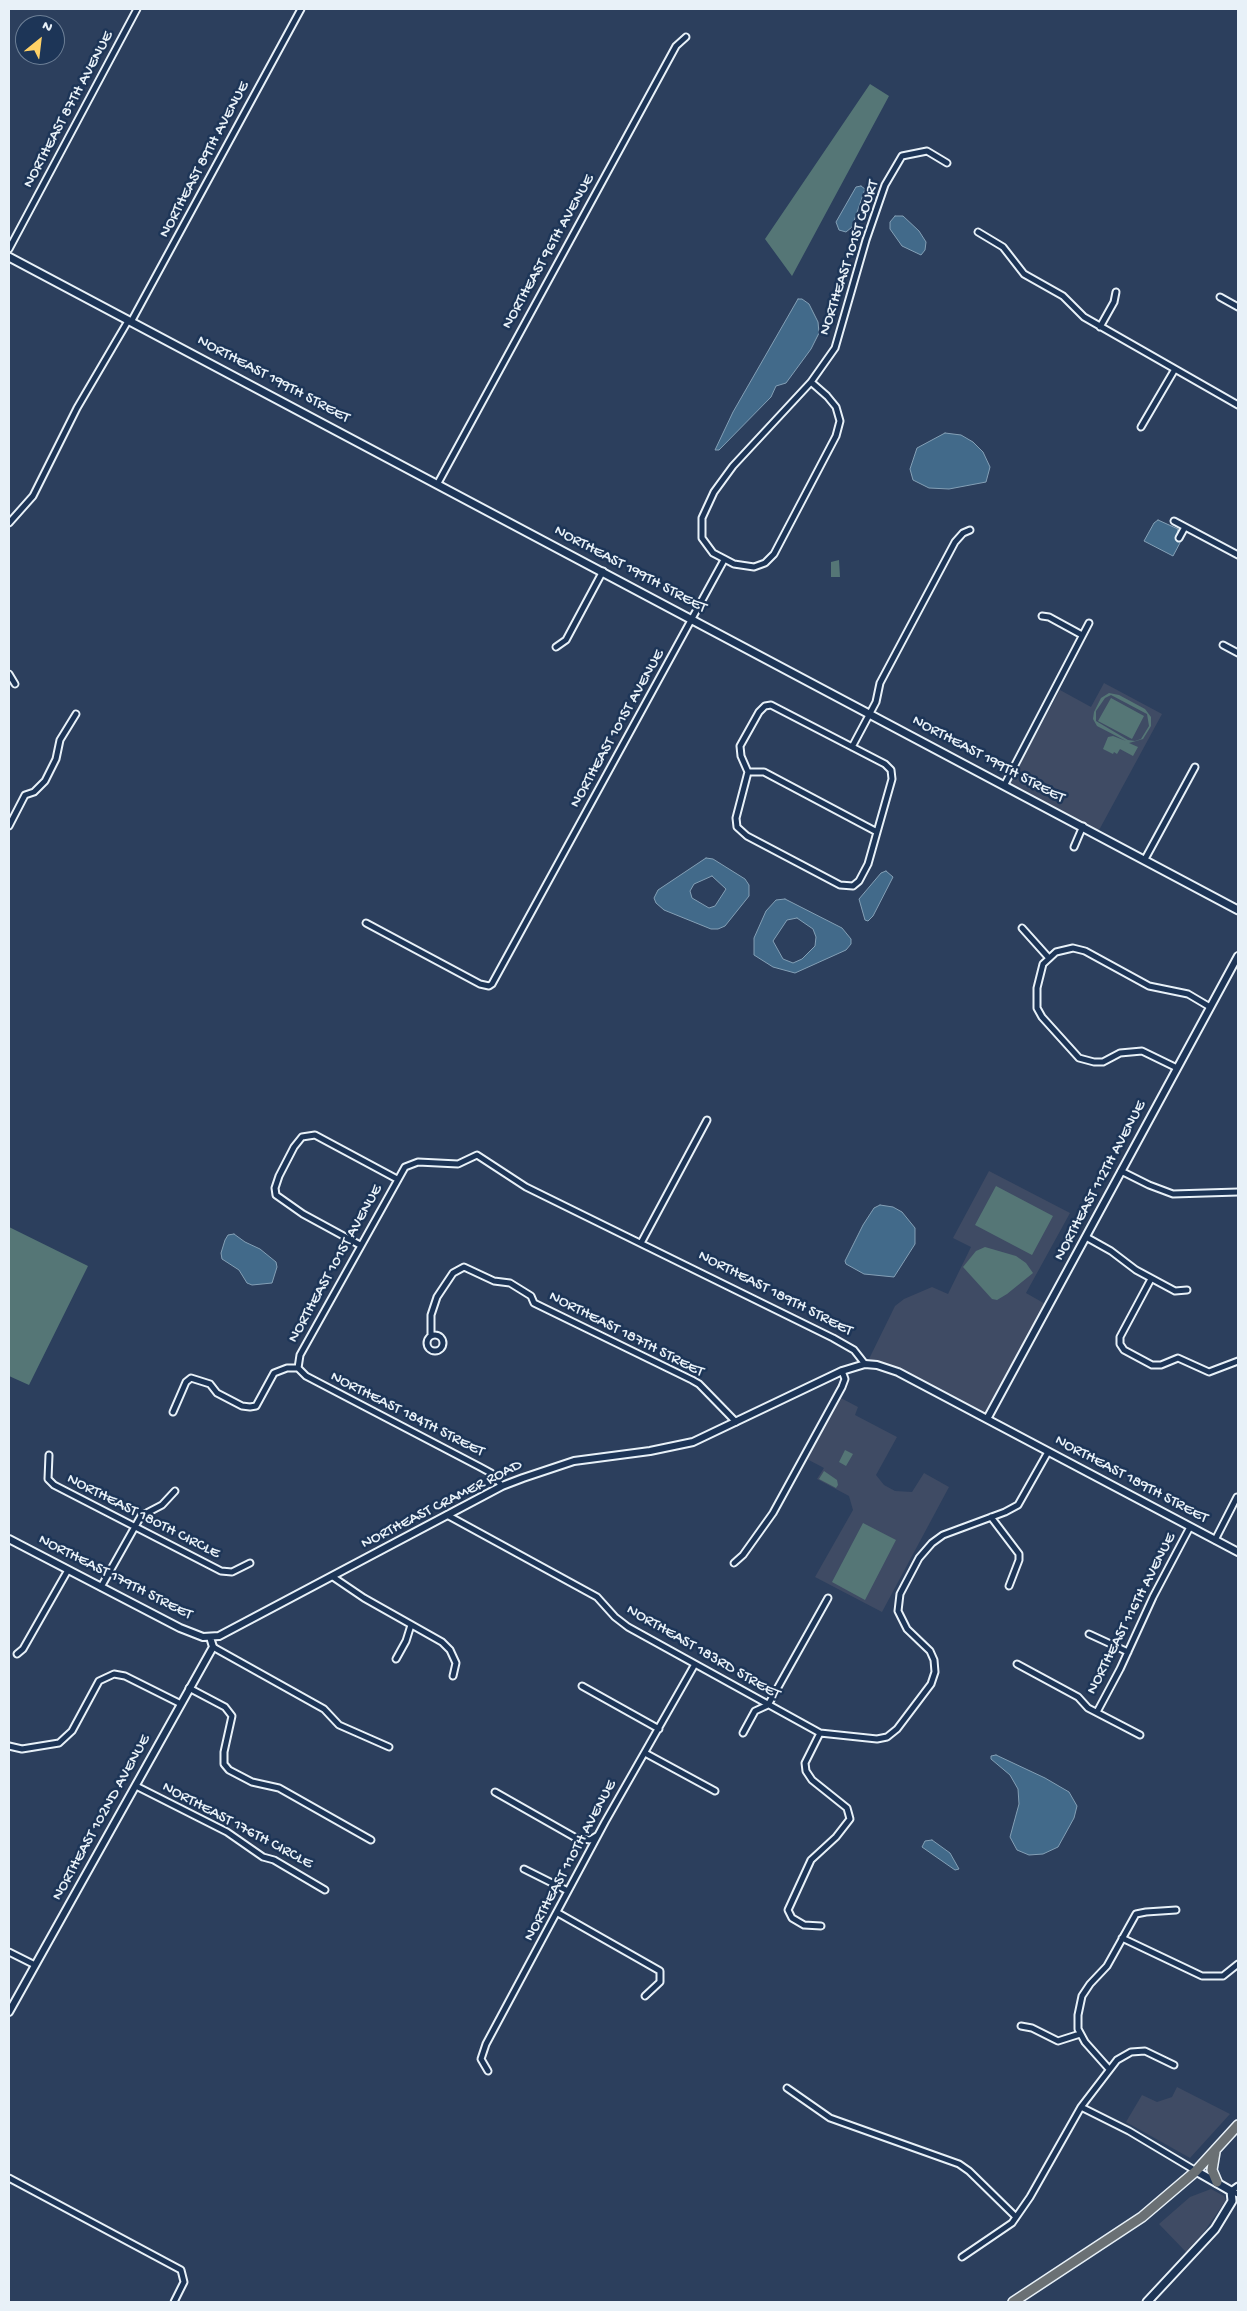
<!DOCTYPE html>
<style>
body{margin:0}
#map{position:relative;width:1247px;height:2311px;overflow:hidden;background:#2c3f5d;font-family:"Gochi Hand",sans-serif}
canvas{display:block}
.frame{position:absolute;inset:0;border:10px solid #e8f1f8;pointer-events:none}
.north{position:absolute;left:15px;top:15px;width:50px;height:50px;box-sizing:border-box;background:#1d3557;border:1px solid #6e8097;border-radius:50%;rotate:29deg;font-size:14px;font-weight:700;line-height:20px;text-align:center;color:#e8f1f8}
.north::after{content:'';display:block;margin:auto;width:18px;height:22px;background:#ffd166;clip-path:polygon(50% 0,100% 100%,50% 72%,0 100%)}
</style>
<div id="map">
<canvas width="1247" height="2311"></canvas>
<div class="frame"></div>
<div class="north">N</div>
</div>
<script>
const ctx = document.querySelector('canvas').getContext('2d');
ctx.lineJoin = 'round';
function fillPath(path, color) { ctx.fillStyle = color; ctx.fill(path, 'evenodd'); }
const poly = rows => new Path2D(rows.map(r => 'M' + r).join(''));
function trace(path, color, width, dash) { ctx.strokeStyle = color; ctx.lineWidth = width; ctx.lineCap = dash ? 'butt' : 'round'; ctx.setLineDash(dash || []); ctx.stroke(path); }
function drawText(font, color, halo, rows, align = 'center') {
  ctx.font = font + ' "Gochi Hand",sans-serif'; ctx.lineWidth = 5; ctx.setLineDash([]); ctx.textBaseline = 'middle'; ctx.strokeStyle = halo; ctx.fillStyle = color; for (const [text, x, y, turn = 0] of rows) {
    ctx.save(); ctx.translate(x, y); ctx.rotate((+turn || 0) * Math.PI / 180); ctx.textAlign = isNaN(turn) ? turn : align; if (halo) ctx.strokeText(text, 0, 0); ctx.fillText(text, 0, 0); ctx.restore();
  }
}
const built = poly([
 [1104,683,1162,714,1098,832,1009,784,1060,690,1091,707],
 [989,1171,1070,1213,1026,1293,1047,1305,988,1412,983,1415,894,1368,869,1359,895,1306,904,1299,932,1287,948,1294,971,1247,953,1238],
 [839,1397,858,1407,855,1415,897,1437,876,1475,884,1485,895,1491,912,1492,924,1473,949,1487,882,1612,815,1577,853,1510,849,1496,817,1479,824,1468,805,1458],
 [1177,2087,1230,2114,1190,2158,1126,2122,1142,2095,1157,2102,1172,2097],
 [1211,2189,1224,2196,1226,2200,1204,2232,1186,2252,1159,2224,1190,2197]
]);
const green = poly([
 [870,84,889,96,792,276,765,239],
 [839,560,840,577,831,577,831,562],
 [1109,693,1119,695,1145,709,1151,717,1151,726,1143,739,1129,743,1138,747,1133,756,1120,749,1117,754,1114,752,1113,754,1103,749,1108,737,1113,736,1126,741,1097,726,1093,719,1094,712,1101,698],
 [1111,695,1147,714,1149,726,1141,739,1135,741,1128,740,1096,721,1096,711,1105,698],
 [1111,698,1144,716,1132,739,1098,721],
 [996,1186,1053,1216,1032,1255,975,1225],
 [9,1227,88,1266,29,1385,9,1376],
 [985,1247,1016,1256,1026,1263,1033,1273,1007,1294,997,1300,992,1299,963,1267,976,1251],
 [845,1450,853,1454,846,1466,839,1462],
 [824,1471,837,1480,838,1485,836,1488,819,1479],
 [863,1523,896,1540,865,1600,832,1582]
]);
const water = poly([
 [861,186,865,189,852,227,846,232,839,230,836,222,856,187,861,186],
 [895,216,903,216,919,231,926,242,925,250,921,255,902,246,890,229,890,222,895,216],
 [798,299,802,299,809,304,818,322,819,333,811,349,786,383,776,386,771,397,719,450,715,450,733,412,798,299],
 [945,433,961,435,973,442,983,452,990,467,986,482,949,489,929,488,913,480,910,469,917,448,945,433],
 [1158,520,1178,529,1177,537,1182,539,1173,556,1144,541,1154,523,1158,520],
 [706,858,713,859,745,879,749,885,749,896,725,926,718,929,711,929,664,910,656,903,654,898,658,890,706,858],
 [712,876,726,889,715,906,709,908,692,898,690,891,694,884,712,876],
 [886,871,893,877,873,916,868,921,865,920,859,899,881,873,886,871],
 [785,899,842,928,851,939,851,944,846,950,795,973,773,967,754,955,754,938,766,911,776,900,785,899],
 [797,918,813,929,816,937,815,946,802,959,793,963,783,959,773,941,787,920,797,918],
 [880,1205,893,1207,902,1212,915,1228,915,1244,894,1277,864,1274,846,1264,845,1261,863,1225,874,1208,880,1205],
 [234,1234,245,1242,260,1249,276,1262,277,1267,272,1283,252,1285,247,1283,239,1270,222,1259,221,1253,225,1240,228,1235,234,1234],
 [996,1755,1045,1778,1069,1792,1077,1806,1074,1818,1058,1847,1043,1854,1029,1855,1017,1850,1010,1837,1019,1804,1018,1789,1010,1775,991,1759,991,1756,996,1755],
 [932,1840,950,1853,959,1869,955,1870,922,1847,925,1841,932,1840]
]);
const minor = poly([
 [978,232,1003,247,1024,274,1063,296,1084,317,1238,405],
 [9,249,137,9],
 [1220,297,1238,307],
 [131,322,301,9],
 [1100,327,1114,302,1116,292],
 [811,382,827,396,836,407,840,421,836,436,774,554,765,563,754,567,734,564,713,553,702,538,702,518,714,492,733,466,811,382,835,348,866,240,885,185,902,156,927,151,947,163],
 [1141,427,1175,369],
 [438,483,676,46,686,37],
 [1174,521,1238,555],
 [9,523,33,496,77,408,128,321],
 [1179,538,1185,527],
 [1042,616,1049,617,1082,635],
 [1223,645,1238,653],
 [556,647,566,640,603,571],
 [9,674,15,684],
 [771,705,885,764,891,770,892,779,868,864,859,881,853,886,840,885,747,836,737,827,736,818,748,772,741,756,740,746,759,712,765,706,771,705],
 [852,747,876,702,880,683,955,542,963,533,970,530],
 [748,772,764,772,877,832],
 [1005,784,1089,623],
 [9,826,25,795,34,792,45,781,56,759,60,740,76,714],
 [1074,847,1083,826],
 [1145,859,1195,767],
 [366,923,480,984,489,986,492,984,724,560],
 [1022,928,1048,957],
 [1177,1068,1142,1051,1120,1053,1103,1062,1094,1062,1079,1058,1042,1017,1037,1008,1037,988,1043,964,1056,952,1073,948,1085,951,1149,986,1188,994,1210,1007],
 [1121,1171,1149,1185,1173,1194,1238,1192],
 [1086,1237,1111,1251,1136,1270,1175,1291,1187,1290],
 [641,1243,707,1120],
 [360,1245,303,1214,276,1195,275,1188,279,1176,294,1147,302,1137,315,1135,397,1179],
 [1151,1279,1120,1337,1120,1344,1124,1350,1152,1365,1161,1365,1178,1358,1209,1372,1238,1361],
 '427 1343a8 8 0 1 1 16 0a8 8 0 1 1-16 0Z',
 [431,1336,431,1315,437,1297,453,1273,464,1267,494,1281,510,1283,531,1296,534,1303,692,1380,699,1384,736,1422],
 [298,1368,300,1355,405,1167,418,1162,458,1164,477,1155,526,1187,833,1338,854,1350,865,1364],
 [298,1368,306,1376,480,1467,491,1473,502,1486],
 [173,1412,186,1382,191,1378,210,1384,217,1393,242,1406,250,1407,256,1406,274,1373,287,1368,298,1368],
 [49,1455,48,1479,54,1485,221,1571,232,1572,250,1563],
 [447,1515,597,1597,615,1617,628,1627,820,1733],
 [991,1517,1019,1554,1019,1560,1009,1586],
 [1215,1540,1237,1497],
 [734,1563,743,1555,773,1513,842,1387,845,1379,842,1371],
 [333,1577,364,1598,442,1642,450,1650,456,1663,453,1676],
 [101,1587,141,1516,162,1505,175,1491],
 [1089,1634,1128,1652],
 [213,1647,324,1709,339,1725,389,1747],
 [17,1654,23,1649,68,1570],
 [396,1659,406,1641,411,1625],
 [1017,1664,1078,1697,1088,1708,1140,1735],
 [582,1686,659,1729],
 [189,1688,225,1707,232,1716,224,1752,224,1764,229,1770,252,1782,279,1788,371,1840],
 [1097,1712,1120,1669,1153,1597,1190,1527],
 [743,1733,755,1711,768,1705,828,1598],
 [820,1733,877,1739,887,1737,897,1729,931,1684,935,1672,934,1660,930,1651,907,1629,898,1611,900,1594,919,1558,932,1543,943,1535,1005,1512,1018,1505,1048,1452],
 [820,1733,805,1763,806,1771,812,1780,847,1808,850,1819,836,1837,811,1860,788,1910,792,1918,804,1925,821,1926],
 [9,1746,22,1749,59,1743,72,1731,99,1681,114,1674,125,1676,181,1704],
 [645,1753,715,1791],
 [136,1786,227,1832,263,1857,274,1860,325,1890],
 [495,1792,576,1838,590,1840,598,1835],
 [524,1869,568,1891],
 [558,1913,660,1971,660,1982,645,1996],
 [1122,1938,1202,1976,1223,1976,1238,1964],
 [9,1952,35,1965],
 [1021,2026,1032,2028,1058,2041,1080,2034],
 [1109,2069,1085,2042,1078,2029,1078,2015,1082,1996,1090,1984,1107,1966,1136,1914,1146,1912,1176,1910],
 [488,2071,481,2059,486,2044,605,1822,695,1664],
 [787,2088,830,2118,959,2164,969,2171,1016,2217],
 [1081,2107,1129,2131,1196,2171],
 [9,2178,181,2270,184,2282,174,2302],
 [1238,2186,1231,2191,1238,2194],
 [962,2257,1012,2223,1030,2197,1081,2107,1117,2060,1131,2052,1145,2051,1174,2065]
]);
const tertiary = poly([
 [987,1419,1238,956],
 [9,1539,180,1628,203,1637,219,1636,502,1486,523,1478,574,1461,650,1451,693,1442,842,1371,865,1364,877,1365,898,1372,1238,1552],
 [9,2012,213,1647,210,1637]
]);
const secondary = poly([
 [9,257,1238,910],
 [1147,2302,1215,2229,1232,2201,1231,2191,1196,2171]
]);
const trunk = poly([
 [1215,2152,1212,2170,1217,2182],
 [1013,2302,1142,2217,1196,2171,1238,2125]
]);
const streetNames = [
 ["NORTHEAST 87TH AVENUE",69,110,-62],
 ["NORTHEAST 89TH AVENUE",205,160,-62],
 ["NORTHEAST 96TH AVENUE",549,252,-61],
 ["NORTHEAST 101ST COURT",850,258,-72],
 ["NORTHEAST 199TH STREET",273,380,28],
 ["NORTHEAST 199TH STREET",630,570,28],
 ["NORTHEAST 101ST AVENUE",618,729,-61],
 ["NORTHEAST 199TH STREET",988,760,28],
 ["NORTHEAST 112TH AVENUE",1101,1181,-62],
 ["NORTHEAST 101ST AVENUE",336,1264,-61],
 ["NORTHEAST 189TH STREET",775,1294,27],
 ["NORTHEAST 187TH STREET",626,1335,27],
 ["NORTHEAST 184TH STREET",407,1415,27],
 ["NORTHEAST 189TH STREET",1131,1480,28],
 ["NORTHEAST CRAMER ROAD",442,1505,-27],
 ["NORTHEAST 180TH CIRCLE",143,1517,27],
 ["NORTHEAST 179TH STREET",115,1578,27],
 ["NORTHEAST 116TH AVENUE",1132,1614,-63],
 ["NORTHEAST 183RD STREET",703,1653,30],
 ["NORTHEAST 102ND AVENUE",102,1818,-61],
 ["NORTHEAST 176TH CIRCLE",237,1826,28],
 ["NORTHEAST 110TH AVENUE",571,1861,-62]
];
fillPath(built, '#3f4b64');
fillPath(green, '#557676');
fillPath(water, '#426a8a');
trace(water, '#84a0b6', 1);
trace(minor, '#e8f1f8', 9);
trace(tertiary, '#e8f1f8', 10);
trace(secondary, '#e8f1f8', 11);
trace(trunk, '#e8f1f8', 12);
trace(minor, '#1d3557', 5);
trace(tertiary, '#1d3557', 6);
trace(secondary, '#1d3557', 7);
trace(trunk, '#6a7074', 9);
drawText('16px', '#e8f1f8', '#1d3557', streetNames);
</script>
